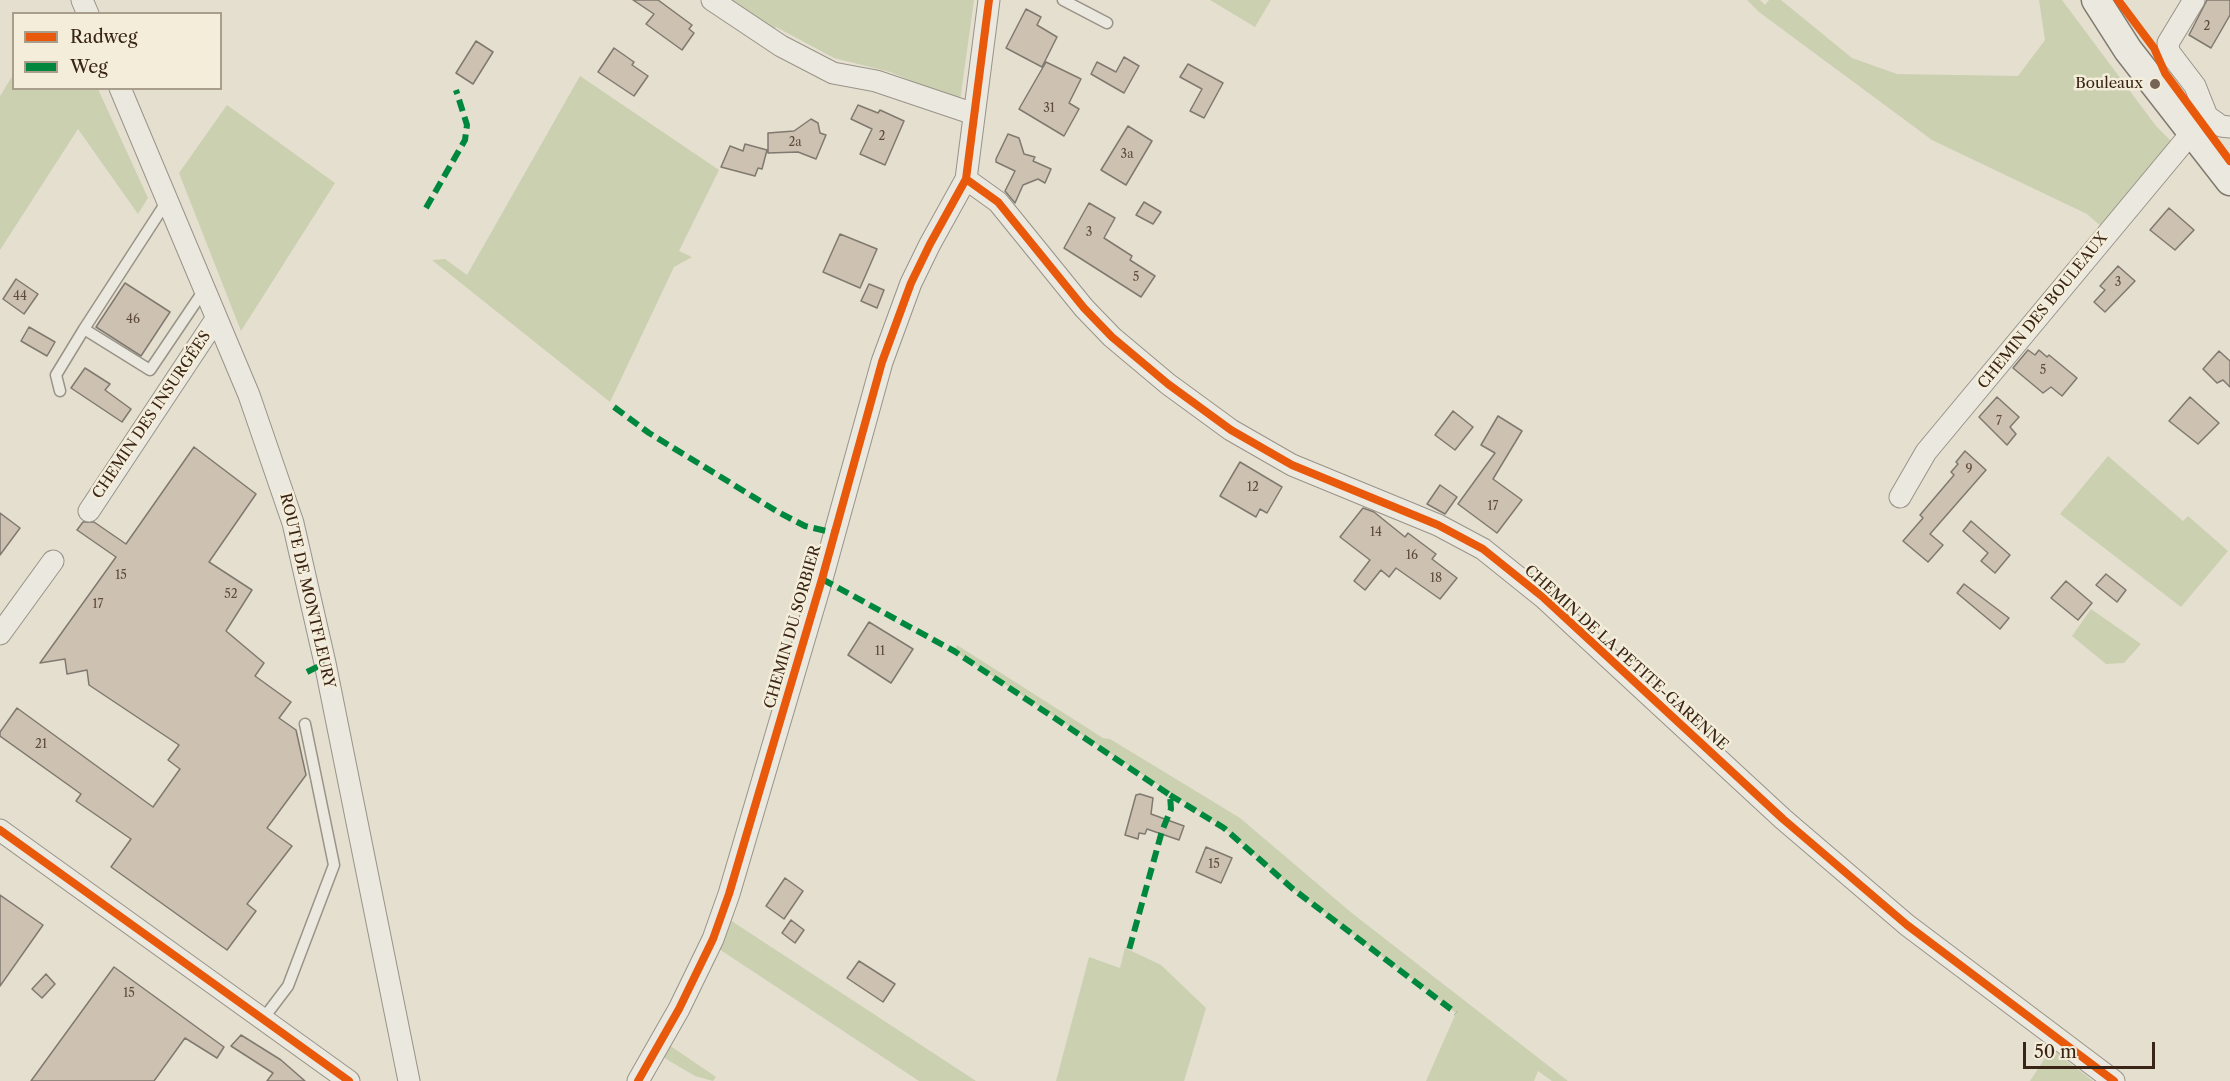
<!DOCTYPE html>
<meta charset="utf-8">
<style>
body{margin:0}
#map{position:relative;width:2230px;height:1081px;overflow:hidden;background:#e4dfcf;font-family:"Libre Caslon Text",serif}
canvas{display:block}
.legend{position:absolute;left:12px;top:12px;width:210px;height:78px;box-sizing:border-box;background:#f3edda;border:2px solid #a99d8b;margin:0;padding:8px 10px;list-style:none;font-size:18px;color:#3a2415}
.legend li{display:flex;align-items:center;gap:12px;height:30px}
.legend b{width:30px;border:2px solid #a99d8b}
.scale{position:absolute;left:2023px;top:1042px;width:132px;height:27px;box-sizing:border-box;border:3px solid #3a2415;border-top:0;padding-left:8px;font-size:18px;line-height:21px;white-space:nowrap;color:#3a2415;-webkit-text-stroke:4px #f3edda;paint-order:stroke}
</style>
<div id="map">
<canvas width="2230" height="1081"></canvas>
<ul class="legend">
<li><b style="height:8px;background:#e8590c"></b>Radweg</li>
<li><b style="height:8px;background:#00873e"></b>Weg</li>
</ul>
<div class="scale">50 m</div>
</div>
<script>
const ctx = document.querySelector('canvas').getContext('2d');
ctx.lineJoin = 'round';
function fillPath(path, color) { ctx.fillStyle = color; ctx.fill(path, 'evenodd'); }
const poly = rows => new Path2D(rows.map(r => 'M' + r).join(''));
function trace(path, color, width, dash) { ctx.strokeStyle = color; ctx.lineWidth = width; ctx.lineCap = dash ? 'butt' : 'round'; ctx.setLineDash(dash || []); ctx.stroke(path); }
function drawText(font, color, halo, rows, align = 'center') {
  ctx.font = font + ' "Libre Caslon Text",serif'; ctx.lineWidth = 5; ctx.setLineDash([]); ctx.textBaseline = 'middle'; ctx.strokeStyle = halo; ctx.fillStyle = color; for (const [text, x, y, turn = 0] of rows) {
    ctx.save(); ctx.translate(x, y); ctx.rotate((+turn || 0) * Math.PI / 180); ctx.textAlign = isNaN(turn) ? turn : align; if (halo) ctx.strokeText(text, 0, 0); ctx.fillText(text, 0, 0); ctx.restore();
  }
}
const green = poly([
 [723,0,974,0,960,101,890,72,834,58,776,27,771,33],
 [1210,0,1271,0,1255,27],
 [1747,0,1760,0,1765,5,1769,0,1781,0,1852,58,1897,74,2018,76,2045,40,2039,0,2062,0,2156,126,2172,142,2103,228,2087,214,1932,140,1759,12],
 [13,75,14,88,98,89,148,198,138,214,78,129,0,250,0,96],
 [580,76,719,170,679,251,692,257,674,267,610,402,432,260,445,259,467,275],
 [227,105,335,183,241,331,179,173],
 [2108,456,2183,521,2188,516,2228,551,2181,607,2060,514],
 [2091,609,2141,644,2124,663,2106,664,2072,636],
 [957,645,1103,738,1110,739,1240,818,1353,914,1568,1081,1552,1081,1538,1071,1534,1081,1426,1081,1456,1013,1293,889,1224,828,954,651],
 [730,920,976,1081,919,1081,719,949],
 [1125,948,1161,965,1206,1008,1184,1081,1056,1081,1089,957,1120,968],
 [669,1045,716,1077,713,1081,695,1076,661,1056],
 [2051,1049,2093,1081,2030,1081]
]);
const building = poly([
 [633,0,658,0,692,25,689,29,694,33,682,50,646,24,654,14,633,0],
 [2207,0,2230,0,2230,15,2211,48,2189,35,2207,0],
 [1026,9,1041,17,1037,25,1057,37,1042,67,1006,48,1026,9],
 [476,41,493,52,473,84,456,73,476,41],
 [614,48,634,62,632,65,648,76,634,96,598,72,614,48],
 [1124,57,1139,66,1124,93,1091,74,1097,62,1116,72,1124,57],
 [1046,62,1081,79,1069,103,1079,109,1064,136,1019,109,1046,62],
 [1188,64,1223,83,1204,118,1190,111,1202,89,1180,77,1188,64],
 [858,105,878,113,880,110,904,121,885,165,860,154,872,129,851,119,858,105],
 [811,119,818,123,820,133,826,135,816,159,798,152,768,153,768,133,794,131,811,119],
 [1128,126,1152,141,1126,185,1101,170,1128,126],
 [1008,134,1019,138,1024,154,1035,157,1033,161,1051,169,1045,183,1038,179,1023,185,1015,203,1005,191,1015,171,996,162,996,159,1008,134],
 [745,144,767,150,762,169,758,168,755,176,721,167,730,146,743,151,745,144],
 [1144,202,1161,212,1153,224,1136,215,1144,202],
 [1089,203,1115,218,1104,238,1132,256,1130,260,1155,276,1141,297,1064,248,1089,203],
 [2169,208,2194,230,2175,250,2150,230,2169,208],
 [840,234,877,249,860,288,823,272,840,234],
 [2118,266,2135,281,2105,312,2094,302,2105,290,2100,286,2118,266],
 [16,279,38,294,24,314,3,299,16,279],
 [125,283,170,312,141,356,96,327,125,283],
 [869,284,884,290,877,308,861,301,869,284],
 [29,327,55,342,47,356,21,341,29,327],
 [2028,350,2035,355,2039,350,2047,357,2049,355,2077,378,2062,396,2051,387,2043,393,2013,368,2028,350],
 [2219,351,2230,361,2230,387,2223,380,2217,383,2203,369,2219,351],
 [85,368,110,384,105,390,131,409,122,422,71,388,85,368],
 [1997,397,2019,417,2010,427,2016,434,2007,445,1979,417,1997,397],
 [2190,397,2219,423,2198,444,2169,421,2190,397],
 [1453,411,1473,427,1455,450,1435,435,1453,411],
 [1498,416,1522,431,1493,479,1522,500,1497,533,1458,504,1495,453,1481,445,1498,416],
 [194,447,256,494,209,562,252,590,226,631,264,663,255,676,291,702,279,718,296,730,306,775,267,828,292,846,247,904,256,911,227,950,111,867,131,839,76,801,81,794,0,736,0,732,17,708,153,807,180,769,168,760,179,745,89,685,87,670,67,674,65,659,40,663,116,557,77,530,83,522,94,522,126,544,194,447],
 [1965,451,1986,470,1930,534,1943,545,1928,562,1903,541,1923,518,1920,515,1954,475,1951,472,1958,464,1956,462,1965,451],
 [1240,462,1282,487,1267,513,1260,509,1256,517,1220,496,1240,462],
 [1440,485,1457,497,1445,514,1427,504,1440,485],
 [1363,508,1374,512,1405,537,1408,533,1436,554,1432,559,1457,578,1440,599,1396,568,1389,577,1381,570,1365,590,1354,581,1370,560,1340,537,1363,508],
 [0,513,20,528,0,555,0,513],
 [1971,521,2010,555,1995,573,1981,561,1988,553,1963,531,1971,521],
 [2106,574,2126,590,2117,602,2096,585,2106,574],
 [2066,581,2092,603,2078,620,2051,598,2066,581],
 [1964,584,2009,618,2000,629,1957,593,1964,584],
 [869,622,913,649,891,683,848,655,869,622],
 [1140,794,1153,798,1151,814,1184,826,1179,840,1147,829,1145,834,1139,833,1138,839,1125,835,1136,795,1140,794],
 [1206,847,1232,858,1221,883,1196,872,1206,847],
 [785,878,803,891,784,919,766,906,785,878],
 [0,895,43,925,0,986,0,895],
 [791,920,804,930,795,943,782,933,791,920],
 [859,961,895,984,883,1002,847,978,859,961],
 [114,967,224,1047,217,1058,185,1038,154,1081,31,1081,114,967],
 [46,974,55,984,42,998,32,989,46,974],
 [241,1035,281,1060,305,1081,267,1081,273,1073,231,1046,241,1035]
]);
const lane = poly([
 [1063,0,1107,23],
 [167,201,84,329,150,370,204,290],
 [60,391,56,375,84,329],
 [263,1019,288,986,334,865,305,724]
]);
const street = poly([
 [82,0,88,14],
 [712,0,781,46,833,73,876,81,974,114],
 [2194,0,2168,43,2169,52,2195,86,2207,116],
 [120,88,249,395,293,523,325,663,409,1081],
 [966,179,998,202,1084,308,1112,337,1168,384,1231,430,1292,465,1438,525,1483,549,1544,598,1783,819,1907,925,2114,1081],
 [1900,497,1926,452,2193,131,2207,116,2221,126,2230,127],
 [89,511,216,319],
 [0,634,53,561],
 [0,830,349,1081],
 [638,1081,679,1009,713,939,729,894,822,579,882,362,911,283,930,244,966,179,989,0]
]);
const secondary = poly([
 [2096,0,2128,50,2230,181]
]);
const quiet = poly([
 [426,208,465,140,467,125,456,90],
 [614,407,649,433,778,512,805,526,835,533],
 [822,579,954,651,1170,795,1171,809,1162,831,1129,950],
 [307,672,325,663],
 [1170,795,1224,828,1293,889,1456,1013]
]);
const cycleway = poly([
 [2118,0,2154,48,2165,73,2230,161],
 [966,179,998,202,1084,308,1112,337,1168,384,1231,430,1292,465,1438,525,1483,549,1544,598,1783,819,1907,925,2114,1081],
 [0,830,349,1081],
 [638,1081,679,1009,713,939,729,894,822,579,882,362,911,283,930,244,966,179,989,0]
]);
const markers = [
 [2155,84,6,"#766556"]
];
const numberNames = [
 ["2",2207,27],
 ["31",1049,109],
 ["2",882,137],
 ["2a",795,143],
 ["3a",1127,155],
 ["3",1089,233],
 ["5",1136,278],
 ["3",2118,283],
 ["44",20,297],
 ["46",133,320],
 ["5",2043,371],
 ["7",1999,422],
 ["9",1969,470],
 ["12",1253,488],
 ["17",1493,507],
 ["14",1376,533],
 ["16",1412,556],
 ["15",121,576],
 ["18",1436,579],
 ["52",231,595],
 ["17",98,605],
 ["11",880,652],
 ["21",41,745],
 ["15",1214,865],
 ["15",129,994]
];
const poiNames = [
 ["Bouleaux",2143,84]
];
const streetNames = [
 ["CHEMIN DES BOULEAUX",2043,311,-51],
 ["CHEMIN DES INSURGÉES",152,415,-56],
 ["ROUTE DE MONTFLEURY",307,591,77],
 ["CHEMIN DU SORBIER",793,627,-74],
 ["CHEMIN DE LA PETITE-GARENNE",1626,658,42]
];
fillPath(green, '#cbd0b0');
fillPath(building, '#cdc1b2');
trace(building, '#80796f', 1.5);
trace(lane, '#999388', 13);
trace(street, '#999388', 23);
trace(secondary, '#80796f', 31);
trace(lane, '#eae8df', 10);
trace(street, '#eae8df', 21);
trace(secondary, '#eae8df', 28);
trace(quiet, '#00873e', 6, [12, 6]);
trace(cycleway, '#e8590c', 8);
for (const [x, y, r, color] of markers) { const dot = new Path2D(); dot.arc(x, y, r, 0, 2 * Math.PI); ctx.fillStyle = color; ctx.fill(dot); trace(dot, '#f3edda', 2); }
drawText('12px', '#5f4b3c', null, numberNames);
drawText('15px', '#3a2415', '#f3edda', poiNames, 'right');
drawText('15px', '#3a2415', '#f3edda', streetNames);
</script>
